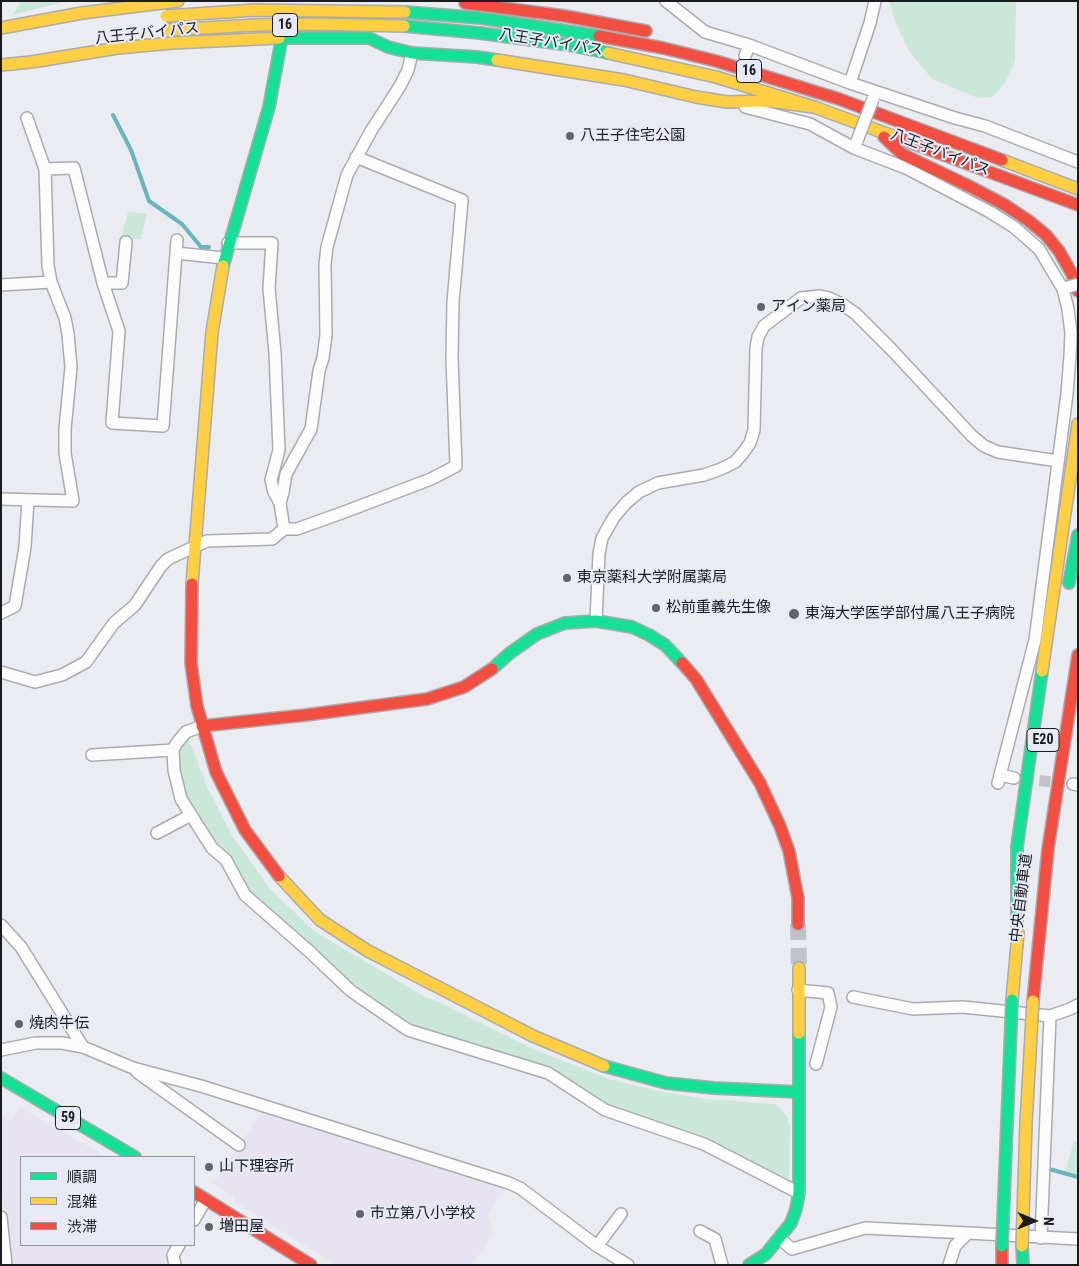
<!DOCTYPE html>
<meta charset="utf-8">
<style>
body{margin:0}
#map{position:relative;width:1079px;height:1266px;overflow:hidden;background:#eaecf2;font-family:"Roboto Condensed","Noto Sans JP",sans-serif}
canvas{display:block}
.frame{position:absolute;inset:0;border:2px solid #1a1b1f;pointer-events:none}
.legend{position:absolute;left:20px;top:1156px;width:175px;height:90px;box-sizing:border-box;background:#e7eaf5;border:1px solid #95979f;margin:0;padding:6px 9px;list-style:none;font-size:15px;color:#1a1b1f}
.legend li{display:flex;align-items:center;gap:10px;height:25px}
.legend b{width:25px;border:1px solid #95979f}
.north{position:absolute;left:1009px;top:1196px;width:50px;height:50px;-webkit-text-stroke:4px #e7eaf5;paint-order:stroke;rotate:91deg;font-size:14px;font-weight:700;line-height:20px;text-align:center;color:#1a1b1f}
.north::after{content:'';display:block;margin:auto;width:18px;height:22px;background:#1a1b1f;clip-path:polygon(50% 0,100% 100%,50% 72%,0 100%)}
</style>
<div id="map">
<canvas width="1079" height="1266"></canvas>
<div class="frame"></div>
<ul class="legend">
<li><b style="height:6px;background:#16e098"></b>順調</li>
<li><b style="height:6px;background:#ffcf43"></b>混雑</li>
<li><b style="height:6px;background:#f24e42"></b>渋滞</li>
</ul>
<div class="north">N</div>
</div>
<script>
const ctx = document.querySelector('canvas').getContext('2d');
ctx.lineJoin = 'round';
function fillPath(path, color) { ctx.fillStyle = color; ctx.fill(path, 'evenodd'); }
const poly = rows => new Path2D(rows.map(r => 'M' + r).join(''));
function trace(path, color, width, dash) { ctx.strokeStyle = color; ctx.lineWidth = width; ctx.lineCap = dash ? 'butt' : 'round'; ctx.setLineDash(dash || []); ctx.stroke(path); }
function drawText(font, color, halo, rows, align = 'center') {
  ctx.font = font + ' "Roboto Condensed","Noto Sans JP",sans-serif'; ctx.lineWidth = 4; ctx.setLineDash([]); ctx.textBaseline = 'middle'; ctx.strokeStyle = halo; ctx.fillStyle = color; for (const [text, x, y, turn = 0] of rows) {
    ctx.save(); ctx.translate(x, y); ctx.rotate((+turn || 0) * Math.PI / 180); ctx.textAlign = isNaN(turn) ? turn : align; if (halo) ctx.strokeText(text, 0, 0); ctx.fillText(text, 0, 0); ctx.restore();
  }
}
const education = poly([
 [266,1106,509,1183,487,1215,494,1235,471,1265,336,1265,235,1202,234,1197,213,1184],
 [20,1107,106,1157,21,1157,21,1245,171,1245,167,1251,168,1265,10,1265,1,1183,1,1114,11,1121]
]);
const green = poly([
 [22,1,68,1,12,15],
 [889,1,1016,1,1015,61,1006,81,993,97,978,98,932,79,909,51,896,23],
 [128,212,147,214,141,239,121,238],
 [186,732,207,787,233,837,271,890,314,931,427,998,437,1001,531,1048,609,1079,657,1091,706,1099,776,1104,787,1116,790,1126,789,1188,704,1144,605,1110,548,1073,408,1030,265,914,181,799,176,744],
 [1074,1141,1078,1142,1078,1177,1065,1173]
]);
const stream = poly([
 [113,115,131,150,149,201,182,224,201,247,209,247],
 [1049,1169,1078,1177]
]);
const streetTunnel = poly([
 [1023,779,1062,783]
]);
const secondaryTunnel = poly([
 [798,924,799,968]
]);
const street = poly([
 [666,1,705,32,749,45],
 [745,56,749,45,850,83,955,118,985,126,1078,162],
 [850,83,870,23,875,1],
 [745,107,810,124,854,148,906,168,990,212,1014,227,1039,249,1063,289,1068,309,1071,333,1070,356,1067,394,1035,640,998,783],
 [45,169,74,168,103,283,119,331,112,423,163,426,177,240],
 [228,243,272,243,269,288,275,353,279,450,271,480,274,492,280,503],
 [176,253,224,258],
 [103,283,122,283,126,242],
 [1,285,51,282],
 [1,499,73,501,65,453,65,429,71,367,68,334,65,318,51,282,48,265,45,169,27,118],
 [284,529,280,503,283,492,286,474,311,429,319,371,323,358,326,335,325,264,327,247,347,175,371,131,400,86,408,70,412,53],
 [1,613,15,606,25,547,28,500],
 [596,621,599,554,602,538,614,517,627,502,639,492,658,483,704,475,721,469,735,462,743,453,750,443,754,430,756,348,758,337,764,326,801,298,820,296,829,298,842,304,856,314,891,349,972,436,984,446,998,452,1058,461],
 [1,672,35,682,62,675,86,662,114,623,135,605,161,566,168,559,196,546,207,541,272,539,284,529,297,529,347,511,431,479,456,466,452,358,453,302,462,200,356,157],
 [202,726,186,732,176,744,173,750,174,770,181,799,212,848,226,860,245,895,310,952,351,991,408,1030,548,1073,605,1110,704,1144,799,1193],
 [92,755,173,750],
 [1000,775,1014,778],
 [1073,784,1078,785],
 [157,833,191,815],
 [1,925,21,947,83,1047],
 [798,990,828,993,831,1007,816,1064],
 [853,997,913,1009,963,1007,1050,1016,1070,1009,1078,1005],
 [1,1050,36,1043,62,1043,83,1047,133,1068,201,1086,509,1183,520,1188,597,1246,628,1265],
 [137,1072,239,1145],
 [1,1217,6,1265],
 [194,1220,206,1199],
 [700,1231,715,1239,722,1265],
 [779,1238,792,1249,865,1228,968,1233],
 [1041,1238,1050,1016],
 [597,1246,621,1214],
 [175,1265,173,1255,179,1245],
 [949,1265,955,1246,968,1233,1078,1239]
]);
const fast = poly([
 [405,12,481,18,599,36],
 [404,26,480,33,569,45,608,53],
 [279,38,369,38,388,47,412,53,477,57,497,60],
 [223,266,269,107,284,26],
 [1069,583,1078,535],
 [492,669,510,653,537,634,565,623,596,621,632,627,649,635,665,645,682,663],
 [1017,946,1017,847,1042,671],
 [604,1066,666,1083,714,1088,798,1092],
 [1,1078,135,1157],
 [1022,1246,1023,1265],
 [749,1265,766,1254,791,1223,796,1209,799,1193,799,1033]
]);
const slow = poly([
 [1,28,82,13,178,1],
 [608,53,716,77,814,107,901,139],
 [497,60,624,80,696,97,727,102,768,101,814,107],
 [1,65,31,62,118,48,172,43,279,38],
 [1002,160,1078,189],
 [192,584,212,332,223,266],
 [1042,671,1078,424],
 [279,876,320,920,368,951,533,1036,604,1066],
 [799,968,799,1033],
 [1012,1000,1018,933]
]);
const jam = poly([
 [465,3,565,16,646,31],
 [599,36,663,48,716,61,839,99,1002,160],
 [884,137,902,154,971,187,1005,205,1029,221,1046,235,1059,251,1072,274,1078,291],
 [901,139,1078,205],
 [192,584,191,663,197,706,216,772,245,830,279,876],
 [682,663,696,679,760,783,780,826,789,851,798,898,798,924],
 [202,726,306,715,427,699,464,687,492,669],
 [1033,1001,1048,849,1078,655],
 [194,1192,311,1265],
 [1002,1246,1002,1265]
]);
const streetBridge = poly([
 [857,141,873,99],
 [1068,287,1078,284]
]);
const fastBridge = poly([
 [1002,1246,1012,1000]
]);
const slowBridge = poly([
 [166,16,254,10,405,12],
 [167,30,255,25,316,24,404,26],
 [1022,1246,1026,1123,1033,1001]
]);
const markers = [
 [570,136,5,"#636469"],
 [761,307,5,"#636469"],
 [567,578,5,"#636469"],
 [656,608,5,"#636469"],
 [794,614,6,"#636469"],
 [19,1024,5,"#636469"],
 [209,1167,5,"#636469"],
 [360,1214,5,"#636469"],
 [209,1227,5,"#636469"]
];
const shields = [
 [285,25,25],
 [749,71,25],
 [1043,740,32],
 [68,1118,25]
];
const shieldNames = [
 ["16",285,25],
 ["16",749,71],
 ["E20",1043,740],
 ["59",68,1118]
];
const streetNames = [
 ["八王子バイパス",147,34,-6],
 ["八王子バイパス",551,43,9],
 ["八王子バイパス",940,153,21],
 ["中央自動車道",1022,898,-83]
];
const poiNames = [
 ["八王子住宅公園",580,136],
 ["アイン薬局",771,307],
 ["東京薬科大学附属薬局",577,578],
 ["松前重義先生像",666,608],
 ["東海大学医学部付属八王子病院",805,614],
 ["焼肉牛伝",29,1024],
 ["山下理容所",219,1167],
 ["市立第八小学校",370,1214],
 ["増田屋",219,1227]
];
fillPath(education, '#e8e3f0');
fillPath(green, '#cae8d9');
trace(stream, '#68b5be', 4);
trace(streetTunnel, '#c0c2c8', 11, [11, 5.5]);
trace(secondaryTunnel, '#c0c2c8', 16, [16, 8]);
trace(street, '#a9abaf', 14);
trace(fast, '#a9abaf', 14);
trace(slow, '#a9abaf', 14);
trace(jam, '#a9abaf', 14);
trace(street, '#fcfcfd', 11);
trace(fast, '#16e098', 11);
trace(slow, '#ffcf43', 11);
trace(jam, '#f24e42', 11);
trace(streetBridge, '#a9abaf', 14, []);
trace(fastBridge, '#a9abaf', 14, []);
trace(slowBridge, '#a9abaf', 14, []);
trace(streetBridge, '#fcfcfd', 11);
trace(fastBridge, '#16e098', 11);
trace(slowBridge, '#ffcf43', 11);
for (const [x, y, r, color] of markers) { const dot = new Path2D(); dot.arc(x, y, r, 0, 2 * Math.PI); ctx.fillStyle = color; ctx.fill(dot); trace(dot, '#e7eaf5', 2); }
for (const [x, y, w] of shields) { const box = new Path2D(); box.roundRect(x - w / 2, y - 11.5, w, 23, 4); ctx.fillStyle = '#e7eaf5'; ctx.fill(box); trace(box, '#1a1b1f', 1); }
drawText('bold 14px', '#1a1b1f', null, shieldNames);
drawText('15px', '#1a1b1f', '#e7eaf5', streetNames);
drawText('15px', '#1a1b1f', '#e7eaf5', poiNames, 'left');
</script>
